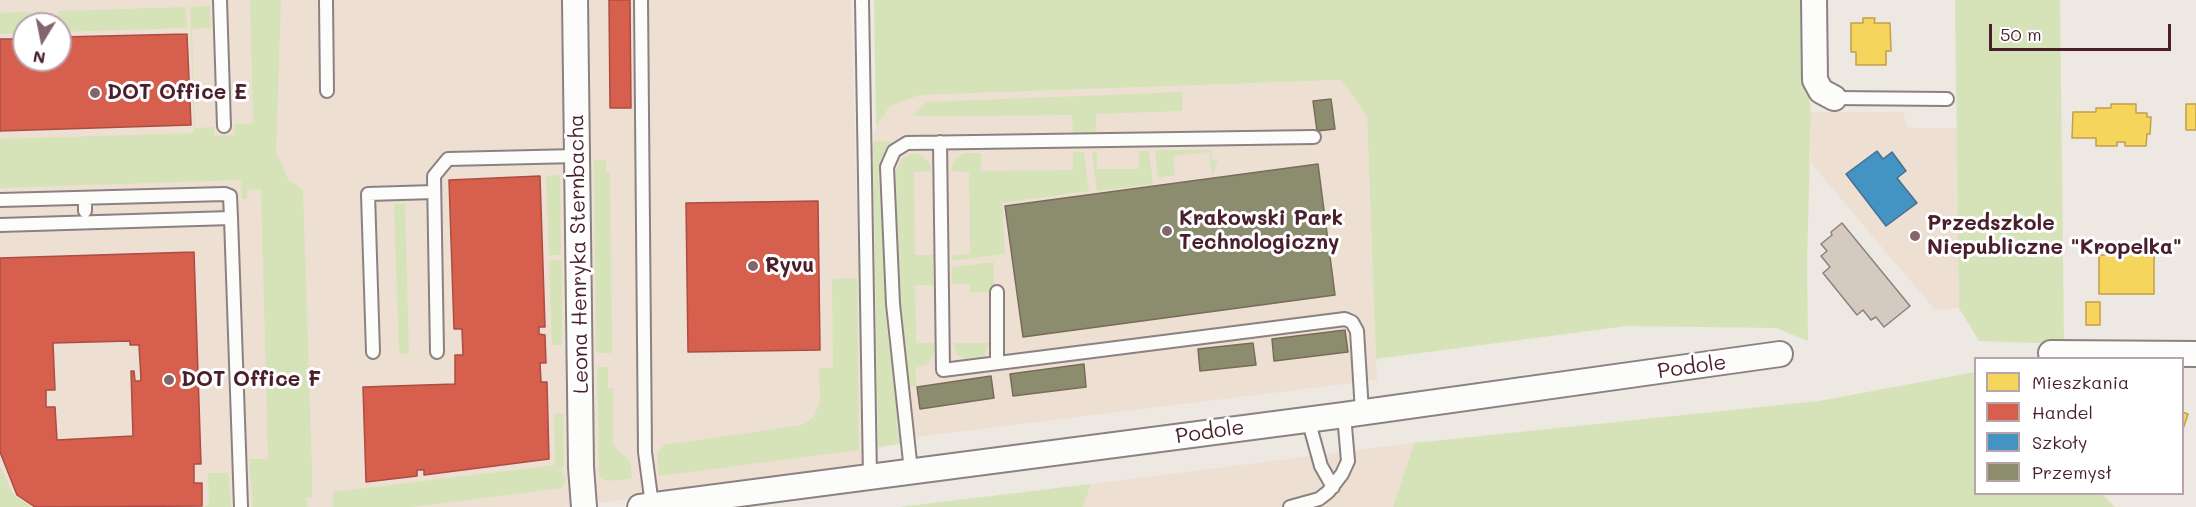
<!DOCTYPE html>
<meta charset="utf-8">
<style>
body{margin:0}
#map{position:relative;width:2196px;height:507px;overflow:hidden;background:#eee8e2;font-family:Mali,sans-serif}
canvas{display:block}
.legend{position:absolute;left:1974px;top:357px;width:210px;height:138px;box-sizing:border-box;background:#fff;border:2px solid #b7a5aa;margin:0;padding:8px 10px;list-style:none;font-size:18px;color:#4a1f2b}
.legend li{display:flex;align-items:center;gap:12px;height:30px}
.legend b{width:30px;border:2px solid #b7a5aa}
.north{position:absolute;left:12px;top:12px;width:60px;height:60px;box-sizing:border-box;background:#fff;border:2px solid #b7a5aa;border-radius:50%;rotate:190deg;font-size:16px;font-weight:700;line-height:24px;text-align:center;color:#4a1f2b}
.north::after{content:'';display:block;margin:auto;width:21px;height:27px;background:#83656b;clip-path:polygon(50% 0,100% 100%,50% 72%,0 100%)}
.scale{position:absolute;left:1989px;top:24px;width:182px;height:27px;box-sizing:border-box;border:3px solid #4a1f2b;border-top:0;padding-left:8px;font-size:18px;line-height:21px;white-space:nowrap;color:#4a1f2b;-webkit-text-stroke:4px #fff;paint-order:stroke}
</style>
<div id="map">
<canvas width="2196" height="507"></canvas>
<ul class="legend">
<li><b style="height:16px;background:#f6d55c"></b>Mieszkania</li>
<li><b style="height:16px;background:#d6604d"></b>Handel</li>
<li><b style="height:16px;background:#4393c3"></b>Szkoły</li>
<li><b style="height:16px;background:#8c8c6e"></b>Przemysł</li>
</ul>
<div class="north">N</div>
<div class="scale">50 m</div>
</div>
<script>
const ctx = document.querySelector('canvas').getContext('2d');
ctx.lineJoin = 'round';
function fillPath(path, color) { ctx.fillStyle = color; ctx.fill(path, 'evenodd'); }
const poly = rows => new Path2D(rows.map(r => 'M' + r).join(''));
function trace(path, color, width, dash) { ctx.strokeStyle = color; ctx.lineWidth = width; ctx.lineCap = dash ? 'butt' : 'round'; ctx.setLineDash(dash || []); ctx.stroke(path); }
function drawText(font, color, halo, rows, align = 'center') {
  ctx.font = font + ' Mali,sans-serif'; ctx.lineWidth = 6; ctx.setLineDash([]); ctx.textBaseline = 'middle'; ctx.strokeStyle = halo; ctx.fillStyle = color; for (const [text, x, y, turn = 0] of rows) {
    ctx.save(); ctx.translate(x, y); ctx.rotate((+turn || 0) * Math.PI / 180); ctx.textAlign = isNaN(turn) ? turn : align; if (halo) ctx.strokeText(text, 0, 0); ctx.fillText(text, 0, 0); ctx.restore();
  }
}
const built = poly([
 [0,0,851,0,864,470,564,507,0,507],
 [24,24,60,24,60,60,24,60],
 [1341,80,1367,116,1377,380,891,440,876,222,869,162,876,127,890,106,920,95],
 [1811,112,1903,112,1908,128,1957,128,1959,308,1935,310,1811,163],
 [1414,443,1393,507,1083,507,1091,484]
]);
const green = poly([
 [250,0,281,0,276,152,289,181,303,189,312,469,312,498,302,499,307,500,307,507,253,507,249,459,268,459,261,189,247,190,247,199,242,199,241,180,0,188,0,139,194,133,190,7,210,6,211,28,192,29,195,128,214,127,214,136,234,135,235,124,253,123],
 [874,0,1800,0,1803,44,1811,112,1807,265,1808,341,1776,328,1626,326,1376,359,1367,116,1341,80,920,95,890,106,876,127],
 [1955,0,2060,0,2064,344,1979,341,1959,308],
 [186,7,187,28,60,32,59,11],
 [28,12,28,24,24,24,24,33,0,34,0,13],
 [1183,92,1182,111,1096,114,1096,133,1073,133,1072,115,913,116,927,102],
 [885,141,894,143,882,157,878,178,883,211,886,320,898,421,896,422,897,428,899,429,901,444,878,447,873,142],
 [1155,150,1210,150,1212,161,1218,160,1212,177,1209,152,1173,156,1175,175,1158,178],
 [1139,151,1149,151,1153,184,1097,191,1092,152,1097,152,1097,169,1139,169],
 [1073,152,1084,152,1089,191,1002,203,1005,254,952,261,952,255,970,254,969,172,951,171,955,159,964,153,981,153,981,171,1073,170],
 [914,153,923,156,930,163,932,171,914,172,915,255,933,255,933,285,915,285,916,343,934,343,934,352,928,364,915,368,917,386,910,387,902,314,899,313,896,171,902,159],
 [594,160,606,160,606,173,610,173,612,353,596,353],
 [560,175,561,255,549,255,546,176],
 [394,204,405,204,409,354,399,354],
 [562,260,562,345,552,345,549,261],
 [994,262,994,292,970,292,970,284,952,284,952,267],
 [857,278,859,450,659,476,657,454,664,445,796,426,804,424,814,417,820,400,819,368,833,368,832,279],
 [953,343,989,343,984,355,978,359,971,361,958,356],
 [597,367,608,367,608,388,613,388,613,445,630,461,632,479,605,481,599,476],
 [1975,372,1976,494,2102,494,2115,507,1393,507,1414,443,1819,401],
 [554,414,563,414,564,466,562,467,562,475,565,475,565,480,564,485,561,488,412,507,333,507,333,492,555,465],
 [0,467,13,494,32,507,0,507],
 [208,473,228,473,231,507,200,507,209,505],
 [1091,484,1083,507,899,507]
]);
const homes = poly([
 [1863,18,1875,18,1874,23,1890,23,1891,51,1886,51,1886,65,1856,65,1856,52,1851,52,1851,23,1863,23,1863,18],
 [2111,104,2136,104,2136,113,2147,113,2147,117,2151,117,2150,134,2147,134,2146,146,2125,146,2125,142,2117,142,2117,146,2096,146,2096,138,2072,138,2073,112,2096,112,2096,108,2111,108,2111,104],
 [2186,104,2196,104,2196,130,2186,130,2186,104],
 [2119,248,2133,248,2133,254,2154,254,2154,294,2099,294,2099,255,2119,255,2119,248],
 [2086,302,2100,302,2100,325,2086,325,2086,302],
 [2182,412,2188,414,2182,432,2182,412]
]);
const shops = poly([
 [609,0,630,0,631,108,610,108,609,0],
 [187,34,191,125,0,131,0,39,24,39,24,60,60,60,60,37,187,34],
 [540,176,545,327,539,327,539,334,545,335,546,363,540,363,541,382,547,382,549,459,424,475,424,470,417,470,417,476,366,482,363,387,455,384,455,355,463,355,462,329,454,329,449,180,540,176],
 [818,201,820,350,688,352,686,203,818,201],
 [194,252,201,464,194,464,194,483,202,483,202,506,35,507,17,495,0,452,0,258,194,252],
 [130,341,130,345,139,345,141,379,140,381,135,381,134,371,131,371,133,436,57,440,55,407,46,407,46,390,55,390,53,343,130,341]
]);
const schools = poly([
 [1877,151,1883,159,1892,152,1906,171,1897,178,1917,203,1886,226,1846,174,1877,151]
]);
const industry = poly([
 [1331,99,1335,129,1317,131,1313,101,1331,99],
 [1318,164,1335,295,1023,337,1005,206,1318,164],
 [1345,330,1348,352,1274,361,1272,339,1345,330],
 [1253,343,1256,365,1200,371,1198,349,1253,343],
 [1084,364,1086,387,1013,396,1010,374,1084,364],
 [991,376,994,398,920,409,917,387,991,376]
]);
const building = poly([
 [1842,223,1910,306,1884,327,1876,317,1871,320,1863,310,1857,315,1823,273,1830,267,1821,256,1827,251,1821,244,1832,235,1831,232,1842,223]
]);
const lane = poly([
 [220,0,224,126],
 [326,0,327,91],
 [641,0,645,452,652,505],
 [862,0,870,477],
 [1834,98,1947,99],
 [940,142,943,370,1345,319,1352,322,1357,331,1362,412],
 [85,198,85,211],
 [0,200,225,194,230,196,231,218],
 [0,225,231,218,241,507],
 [997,292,997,363],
 [373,352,368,194,434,192],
 [437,352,434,176,448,159,577,156],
 [1308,419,1321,466,1333,487],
 [911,471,893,304,887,167,894,151,907,143,1314,137],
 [1290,507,1319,499,1328,492,1342,474,1348,461,1344,415]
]);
const street = poly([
 [575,0,581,467,584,507],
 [1814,0,1815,80,1821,91,1834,98],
 [2051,353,2196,354],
 [640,507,1344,415,1780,354]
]);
const markers = [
 [95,93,6,"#83656b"],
 [1167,231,6,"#83656b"],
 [1915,236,6,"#83656b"],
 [753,266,6,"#83656b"],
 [169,380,6,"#83656b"]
];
const poiNames = [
 ["DOT Office E",107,93],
 ["Krakowski Park",1179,219],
 ["Technologiczny",1179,243],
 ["Przedszkole",1927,224],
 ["Niepubliczne \"Kropelka\"",1927,248],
 ["Ryvu",765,266],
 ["DOT Office F",181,380]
];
const streetNames = [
 ["Leona Henryka Sternbacha",579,254,-91],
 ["Podole",1692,367,-8],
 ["Podole",1210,432,-8]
];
fillPath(built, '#eddfd2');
fillPath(green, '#d6e3b8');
fillPath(homes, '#f6d55c');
trace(homes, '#c29e4d', 1.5);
fillPath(shops, '#d6604d');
trace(shops, '#ac4c43', 1.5);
fillPath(schools, '#4393c3');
trace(schools, '#457095', 1.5);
fillPath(industry, '#8c8c6e');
trace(industry, '#786b5a', 1.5);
fillPath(building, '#d5cac0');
trace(building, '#8c8181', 1.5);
trace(lane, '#8c8181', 16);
trace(street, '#8c8181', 28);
trace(lane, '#fcfcfb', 12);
trace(street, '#fcfcfb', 24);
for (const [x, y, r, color] of markers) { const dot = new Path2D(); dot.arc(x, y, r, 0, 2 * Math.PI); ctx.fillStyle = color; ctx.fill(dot); trace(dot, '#fff', 2); }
drawText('bold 21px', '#4a1f2b', '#fff', poiNames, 'left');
drawText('21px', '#4a1f2b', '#fff', streetNames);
</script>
